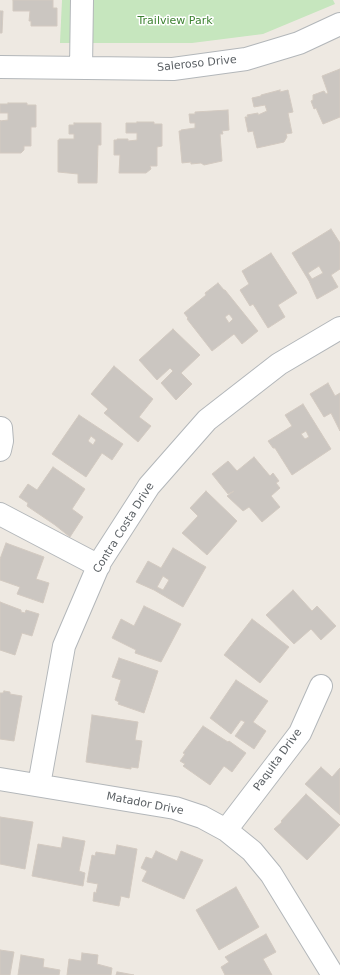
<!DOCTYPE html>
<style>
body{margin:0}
canvas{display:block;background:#eee9e2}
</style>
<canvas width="340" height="975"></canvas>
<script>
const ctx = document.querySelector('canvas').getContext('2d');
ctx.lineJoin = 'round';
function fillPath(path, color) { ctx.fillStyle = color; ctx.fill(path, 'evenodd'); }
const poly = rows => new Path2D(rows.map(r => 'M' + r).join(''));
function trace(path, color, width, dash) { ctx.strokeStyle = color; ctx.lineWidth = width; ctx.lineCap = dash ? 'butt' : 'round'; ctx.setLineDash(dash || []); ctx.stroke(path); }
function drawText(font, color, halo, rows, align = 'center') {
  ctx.font = font + ' "DejaVu Sans",sans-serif'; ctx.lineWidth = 3; ctx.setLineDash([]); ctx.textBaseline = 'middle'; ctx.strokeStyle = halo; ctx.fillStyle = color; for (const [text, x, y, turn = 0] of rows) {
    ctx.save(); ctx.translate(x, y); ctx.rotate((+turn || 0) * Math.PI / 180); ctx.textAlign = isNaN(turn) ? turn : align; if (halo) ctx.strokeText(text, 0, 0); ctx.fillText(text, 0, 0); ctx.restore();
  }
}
const green = poly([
 [62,0,333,0,335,4,263,34,192,43,60,43]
]);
const building = poly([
 [13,0,53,0,53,8,57,8,57,26,31,26,31,21,29,21,30,11,13,11,13,0],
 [0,11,3,11,2,33,0,33,0,11],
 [340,69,340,117,323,124,316,108,314,109,311,101,313,100,313,95,324,91,326,94,328,93,322,76,340,69],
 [280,90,280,92,288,90,293,112,288,113,292,133,286,134,287,137,284,142,257,148,253,131,248,132,245,117,248,117,247,115,258,113,258,115,267,111,265,105,254,107,252,98,261,96,261,95,280,90],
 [8,103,27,103,27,105,36,105,36,127,31,127,31,146,24,146,24,150,21,153,0,153,0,120,0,121,8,120,8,113,0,113,0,104,8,104,8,103],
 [228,110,229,130,222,131,223,134,220,134,222,161,204,165,201,163,191,164,191,162,182,163,179,131,181,131,181,130,195,128,195,123,190,123,189,114,195,114,195,112,228,110],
 [137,122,154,122,154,124,162,124,162,146,157,147,157,166,150,166,151,169,146,173,119,173,120,155,114,155,114,140,117,140,117,139,128,139,128,141,137,140,137,133,126,133,126,123,137,123,137,122],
 [74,123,101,123,101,145,98,145,97,183,78,183,78,174,58,172,58,140,60,140,59,139,74,139,74,134,69,134,69,125,74,125,74,123],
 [331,229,340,243,340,269,331,275,338,287,317,299,309,281,292,253,331,229],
 [319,266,323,273,312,279,308,273,319,266],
 [271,253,297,293,278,305,285,317,268,328,253,304,250,306,240,290,249,284,242,271,271,253],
 [218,283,224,290,225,290,258,331,242,344,234,334,212,351,187,319,188,318,184,313,206,295,205,293,218,283],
 [229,314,233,319,229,323,225,317,229,314],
 [173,329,200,355,181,373,192,384,176,400,161,383,173,371,170,368,157,380,139,360,173,329],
 [114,366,153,399,139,417,151,426,138,442,104,413,108,409,91,394,114,366],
 [328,383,335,396,340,393,340,431,331,413,324,417,310,394,328,383],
 [303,404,331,449,292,475,275,448,273,448,268,441,292,426,285,415,303,404],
 [306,431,309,437,305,439,301,434,306,431],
 [79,415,123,444,112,460,102,453,86,477,52,454,79,415],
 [91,436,96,440,93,445,88,441,91,436],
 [254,457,270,476,273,473,279,481,276,483,280,488,271,496,280,507,262,522,249,507,243,511,227,496,234,491,228,494,212,474,228,461,237,471,254,457],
 [53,467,85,489,72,509,83,517,70,537,55,525,27,506,28,503,19,497,28,484,37,490,53,467],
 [206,491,237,521,207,555,182,533,198,516,190,508,206,491],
 [6,543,44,557,36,579,49,583,43,603,17,594,20,587,0,580,0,559,6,543],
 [173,548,206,567,183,607,154,590,136,582,148,561,161,568,173,548],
 [163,576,169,580,163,590,157,587,163,576],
 [293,590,312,611,317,606,336,626,321,640,311,629,294,644,266,615,293,590],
 [0,602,21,610,21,612,25,613,26,610,39,614,32,636,22,633,15,655,0,650,0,602],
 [144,606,181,624,161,662,135,653,136,650,112,638,121,619,134,626,144,606],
 [252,619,289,647,260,683,224,655,252,619],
 [119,658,158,671,144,713,118,704,119,702,115,700,121,680,112,677,119,658],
 [236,680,268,701,253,722,266,731,254,749,235,736,245,722,241,720,231,734,210,718,236,680],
 [4,691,10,692,10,694,22,696,14,741,0,739,0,693,3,693,4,691],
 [92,715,138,722,135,740,142,741,138,768,131,767,131,769,86,762,92,715],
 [203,726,228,742,229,741,246,753,232,772,224,766,210,785,183,766,185,764,180,761,185,754,183,753,203,726],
 [321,767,332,777,340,768,340,815,305,784,321,767],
 [306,794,340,825,307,860,274,829,282,822,281,821,306,794],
 [0,817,33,822,25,869,0,864,0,817],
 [63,837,85,841,79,871,85,873,83,886,32,876,38,844,61,848,63,837],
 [117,845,137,849,129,898,121,896,119,906,93,901,94,892,96,893,98,884,87,882,92,855,95,856,96,852,115,855,117,845],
 [156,851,177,861,181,851,203,860,184,899,142,881,147,871,141,868,146,857,152,859,156,851],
 [236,887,259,927,219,950,196,910,236,887],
 [266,934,276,952,263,959,272,975,225,975,221,967,229,962,225,957,266,934],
 [0,950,14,952,10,975,0,975,0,950],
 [82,953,98,955,97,964,112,968,111,975,67,975,69,959,81,961,82,953],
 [21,955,44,959,43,967,60,970,59,975,18,975,21,955],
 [117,972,118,972,134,975,116,975,117,972]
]);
const minor = poly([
 [0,67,173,69,246,59,299,43,340,24],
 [81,68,82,0],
 [0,450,2,441,1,428],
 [0,514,99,566],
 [0,779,175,808,202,817,226,830,252,851,271,874,333,975],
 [39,785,64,646,100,562,149,486,207,420,279,364,340,328],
 [226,830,300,733,321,686]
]);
const parkNames = [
 ["Trailview Park",175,21]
];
const streetNames = [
 ["Saleroso Drive",197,64,-6],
 ["Contra Costa Drive",124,528,-58],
 ["Paquita Drive",278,760,-54],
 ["Matador Drive",145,804,11]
];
fillPath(green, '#c6e6be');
fillPath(building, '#cbc6c1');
trace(building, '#d3cac1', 1);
trace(minor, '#b3b7ba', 24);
trace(minor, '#fff', 22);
drawText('11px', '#3e8332', '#fff', parkNames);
drawText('11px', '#5b6064', '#fff', streetNames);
</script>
